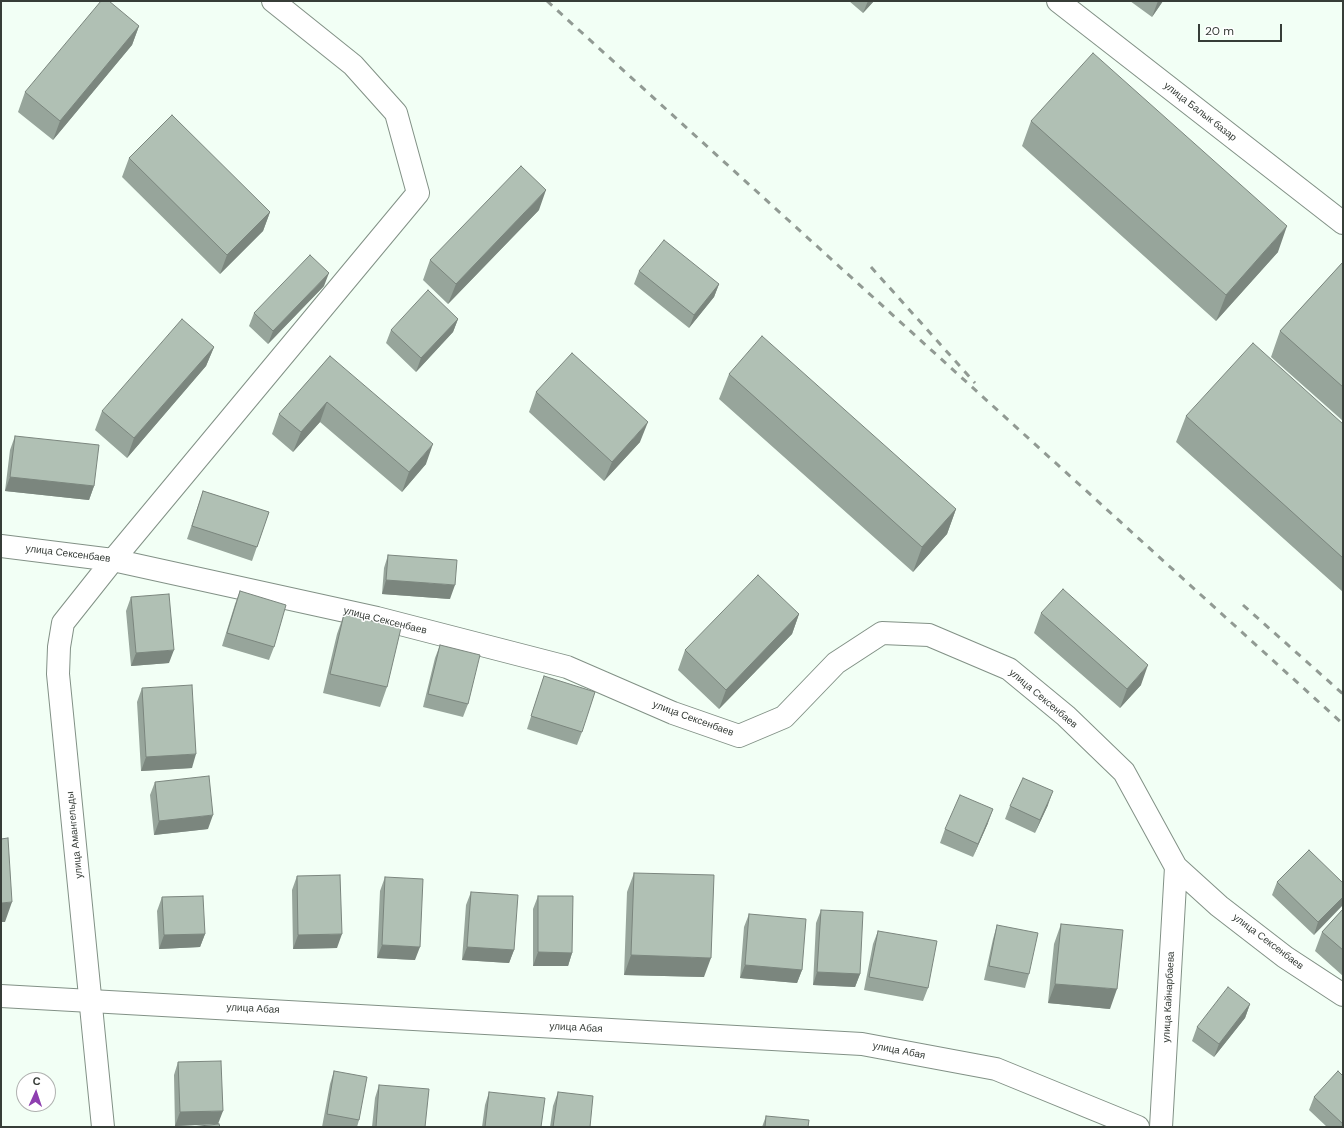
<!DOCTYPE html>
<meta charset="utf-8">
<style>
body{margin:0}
#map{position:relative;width:1344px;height:1128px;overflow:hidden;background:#f2fff5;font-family:"DM Sans",sans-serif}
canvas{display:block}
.frame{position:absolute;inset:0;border:2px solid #373d38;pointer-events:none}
.north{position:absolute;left:16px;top:1072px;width:40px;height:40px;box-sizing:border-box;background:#fff;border:1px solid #afb1af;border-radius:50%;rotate:3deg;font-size:11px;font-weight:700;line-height:16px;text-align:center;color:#373d38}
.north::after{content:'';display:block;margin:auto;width:14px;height:18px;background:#8e3fb0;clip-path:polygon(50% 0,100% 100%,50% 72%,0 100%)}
.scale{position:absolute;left:1198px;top:24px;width:84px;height:18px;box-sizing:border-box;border:2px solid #373d38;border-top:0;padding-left:5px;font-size:12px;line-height:14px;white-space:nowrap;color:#373d38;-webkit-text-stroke:3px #fff;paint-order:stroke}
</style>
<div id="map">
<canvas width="1344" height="1128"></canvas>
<div class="frame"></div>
<div class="north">С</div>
<div class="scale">20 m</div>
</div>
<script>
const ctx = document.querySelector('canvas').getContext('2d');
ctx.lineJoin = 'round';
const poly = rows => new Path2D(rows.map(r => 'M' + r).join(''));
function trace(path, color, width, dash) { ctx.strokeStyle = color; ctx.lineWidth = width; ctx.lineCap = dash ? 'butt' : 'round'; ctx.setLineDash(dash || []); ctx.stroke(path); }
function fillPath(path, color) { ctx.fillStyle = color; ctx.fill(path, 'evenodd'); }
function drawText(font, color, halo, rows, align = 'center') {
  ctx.font = font + ' "DM Sans",sans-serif'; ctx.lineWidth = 3; ctx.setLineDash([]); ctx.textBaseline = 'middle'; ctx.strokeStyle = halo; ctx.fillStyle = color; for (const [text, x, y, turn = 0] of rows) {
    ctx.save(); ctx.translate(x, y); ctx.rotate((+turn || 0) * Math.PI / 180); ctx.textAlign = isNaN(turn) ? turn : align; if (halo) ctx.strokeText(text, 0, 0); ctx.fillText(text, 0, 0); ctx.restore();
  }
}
const street = poly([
 [1058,1,1343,223],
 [1,546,113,560,377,618,567,667,673,713,739,736,784,717,836,663,882,633,929,635,1009,669,1066,716,1124,772,1176,867,1219,906,1285,957,1343,995],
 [103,1127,58,674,59,647,63,623,113,560,418,193,396,113,353,65,273,1],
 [1161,1127,1176,867]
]);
const secondary = poly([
 [1,996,862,1044,996,1069,1138,1127]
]);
const rail = poly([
 [547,1,1343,724],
 [871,267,975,383],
 [1243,605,1343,694]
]);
const wall = poly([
 [849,1,874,1,863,13],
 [1130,1,1163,1,1152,17],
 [139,26,132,45,53,140,18,112,25,92],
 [1031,121,1278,252,1216,321,1022,146],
 [129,158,270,212,263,231,220,274,122,177],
 [539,210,448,304,423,280,430,260],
 [1343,262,1343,421,1271,357,1280,331],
 [639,271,719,284,714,297,689,328,634,284],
 [324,286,268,344,249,326,254,313],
 [458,319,453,332,416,372,386,343,391,330],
 [214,347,206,366,127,458,95,430,102,411],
 [330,356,426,464,402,492,320,422,293,452,272,434,279,414],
 [729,374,956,509,947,534,913,572,719,399],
 [536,392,640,442,604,481,529,412],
 [1186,416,1343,424,1343,592,1176,442],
 [15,436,94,486,89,500,5,491,10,450],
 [203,491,269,512,252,561,187,539],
 [388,555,450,599,382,594,384,568],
 [240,591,274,647,269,660,222,646,235,604],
 [131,597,169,663,131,666,126,611],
 [1041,613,1141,685,1120,708,1034,633],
 [344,614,387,687,380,707,323,693,337,634],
 [799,614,792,634,719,709,678,670,685,650],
 [440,645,468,704,463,717,423,707,435,658],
 [544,676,582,732,577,745,527,729],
 [142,688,192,768,141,771,137,702],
 [155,782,208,829,154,835,150,795],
 [1048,805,1035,833,1005,819,1010,806],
 [988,823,973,857,940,843,945,829],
 [634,873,704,977,624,975,627,892],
 [297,876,337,948,293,949,292,890],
 [385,877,415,960,377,958,380,891],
 [1277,882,1343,883,1314,935,1272,895],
 [471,892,514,950,509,963,462,960,466,905],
 [538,896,572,953,568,966,533,966,533,909],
 [162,897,205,934,200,947,159,949,157,911],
 [1343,909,1343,976,1315,951,1322,932],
 [821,910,860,974,855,987,813,985,816,923],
 [749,914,802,970,797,983,740,978,744,927],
 [1061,924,1110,1009,1048,1003,1054,944],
 [997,925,1029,974,1025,988,984,980,993,939],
 [878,931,928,988,923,1001,864,990,873,944],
 [1250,1004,1245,1018,1214,1057,1192,1041,1197,1027],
 [178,1062,219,1124,175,1126,174,1075],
 [334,1071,359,1120,357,1127,322,1127,330,1084],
 [1343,1076,1343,1127,1327,1127,1309,1110,1314,1097],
 [379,1085,425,1127,372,1127,375,1098],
 [489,1092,541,1127,482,1127,485,1105],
 [558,1092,590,1127,550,1127,553,1106],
 [766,1116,808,1127,762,1127]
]);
const shadedWall = poly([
 [868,1,874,1,863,13],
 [1158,1,1163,1,1152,17],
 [139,26,132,45,53,140,60,121],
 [546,190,539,210,448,304,456,284],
 [270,212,263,231,220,274,227,255],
 [1287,226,1278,252,1216,321,1226,295],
 [329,273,324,286,268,344,273,331],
 [719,284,714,297,689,328,694,315],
 [458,319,453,332,416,372,421,358],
 [214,347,206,366,127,458,134,438],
 [327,402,320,422,293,452,301,432],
 [648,422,640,442,604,481,612,462],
 [433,444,426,464,402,492,409,472],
 [10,477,94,486,89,500,5,491],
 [956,509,947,534,913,572,922,547],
 [386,580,455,585,450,599,382,594],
 [799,614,792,634,719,709,726,690],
 [174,650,169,663,131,666,136,653],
 [1148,665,1141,685,1120,708,1127,689],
 [196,754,192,768,141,771,146,757],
 [1053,791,1048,805,1035,833,1040,820],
 [993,809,988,823,973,857,978,844],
 [213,815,208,829,154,835,159,821],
 [1343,897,1343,905,1314,935,1318,922],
 [12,902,5,922,1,922,1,903],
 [205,934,200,947,159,949,164,935],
 [342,934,337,948,293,949,298,935],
 [382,945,420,947,415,960,377,958],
 [467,947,514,950,509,963,462,960],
 [538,952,572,953,568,966,533,966],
 [631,955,711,958,704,977,624,975],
 [745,965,802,970,797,983,740,978],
 [817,972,860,974,855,987,813,985],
 [1055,984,1117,989,1110,1009,1048,1003],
 [1250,1004,1245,1018,1214,1057,1219,1044],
 [223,1111,218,1124,175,1126,180,1112]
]);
const building = poly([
 [101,1,109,1,139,26,60,121,25,92,101,1],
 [1093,53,1287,226,1226,295,1031,121,1093,53],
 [172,115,270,212,227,255,129,158,172,115],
 [521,166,546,190,456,284,430,260,521,166],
 [664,240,719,284,694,315,639,271,664,240],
 [310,255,329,273,273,331,254,313,310,255],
 [1343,262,1343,387,1280,331,1343,262],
 [428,290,458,319,421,358,391,330,428,290],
 [182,319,214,347,134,438,102,411,182,319],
 [762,336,956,509,922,547,729,374,762,336],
 [1253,343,1343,424,1343,558,1186,416,1253,343],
 [572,353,648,422,612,462,536,392,572,353],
 [330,356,433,444,409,472,327,402,301,432,279,414,330,356],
 [15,436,99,445,94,486,10,477,15,436],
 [203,491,269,512,257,547,192,526,203,491],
 [388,555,457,560,455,585,386,580,388,555],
 [758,575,799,614,726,690,685,650,758,575],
 [1063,589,1148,665,1127,689,1041,613,1063,589],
 [240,591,286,605,274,647,227,633,240,591],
 [169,594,174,650,136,653,131,597,169,594],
 [344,614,401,628,387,687,330,674,344,614],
 [440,645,480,655,468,704,428,694,440,645],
 [544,676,595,692,582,732,531,716,544,676],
 [192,685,196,754,146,757,142,688,192,685],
 [209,776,213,815,159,821,155,782,209,776],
 [1023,778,1053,791,1040,820,1010,806,1023,778],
 [960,795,993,809,978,844,945,829,960,795],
 [8,838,12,902,1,903,1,839,8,838],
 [1309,850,1343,883,1343,897,1318,922,1277,882,1309,850],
 [634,873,714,875,711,958,631,955,634,873],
 [340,875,342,934,298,935,297,876,340,875],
 [385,877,423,879,420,947,382,945,385,877],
 [471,892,518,895,514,950,467,947,471,892],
 [203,896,205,934,164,935,162,897,203,896],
 [538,896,573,896,572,953,538,952,538,896],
 [1343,909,1343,950,1322,932,1343,909],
 [821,910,863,912,860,974,817,972,821,910],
 [749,914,806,919,802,970,745,965,749,914],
 [1061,924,1123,930,1117,989,1055,984,1061,924],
 [997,925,1038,933,1029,974,989,966,997,925],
 [878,931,937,941,928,988,869,977,878,931],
 [1228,987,1250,1004,1219,1044,1197,1027,1228,987],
 [221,1061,223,1111,180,1112,178,1062,221,1061],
 [334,1071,367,1077,359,1120,327,1114,334,1071],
 [1338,1071,1343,1076,1343,1124,1314,1097,1338,1071],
 [379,1085,429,1089,425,1127,376,1127,379,1085],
 [489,1092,545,1098,541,1127,485,1127,489,1092],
 [558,1092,593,1096,590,1127,553,1127,558,1092],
 [766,1116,809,1120,808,1127,765,1127,766,1116],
 [219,1124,220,1127,190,1127,219,1124]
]);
const streetNames = [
 ["улица Балык базар",1200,112,38],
 ["улица Сексенбаев",68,554,7],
 ["улица Сексенбаев",385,621,14],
 ["улица Сексенбаев",1043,699,40],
 ["улица Сексенбаев",693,719,20],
 ["улица Амангельды",75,835,-96],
 ["улица Сексенбаев",1268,942,37],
 ["улица Кайнарбаева",1169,997,-87],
 ["улица Абая",253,1009,3],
 ["улица Абая",576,1028,3],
 ["улица Абая",899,1051,11]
];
trace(street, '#829186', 24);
trace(secondary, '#829186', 24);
trace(street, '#fff', 22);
trace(secondary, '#fff', 22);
trace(rail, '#919a93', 3, [7, 7]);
fillPath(wall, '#97a59b');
fillPath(shadedWall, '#7b867e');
fillPath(building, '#b0c0b4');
trace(building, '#7b867e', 1);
drawText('10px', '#373d38', '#fff', streetNames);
</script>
